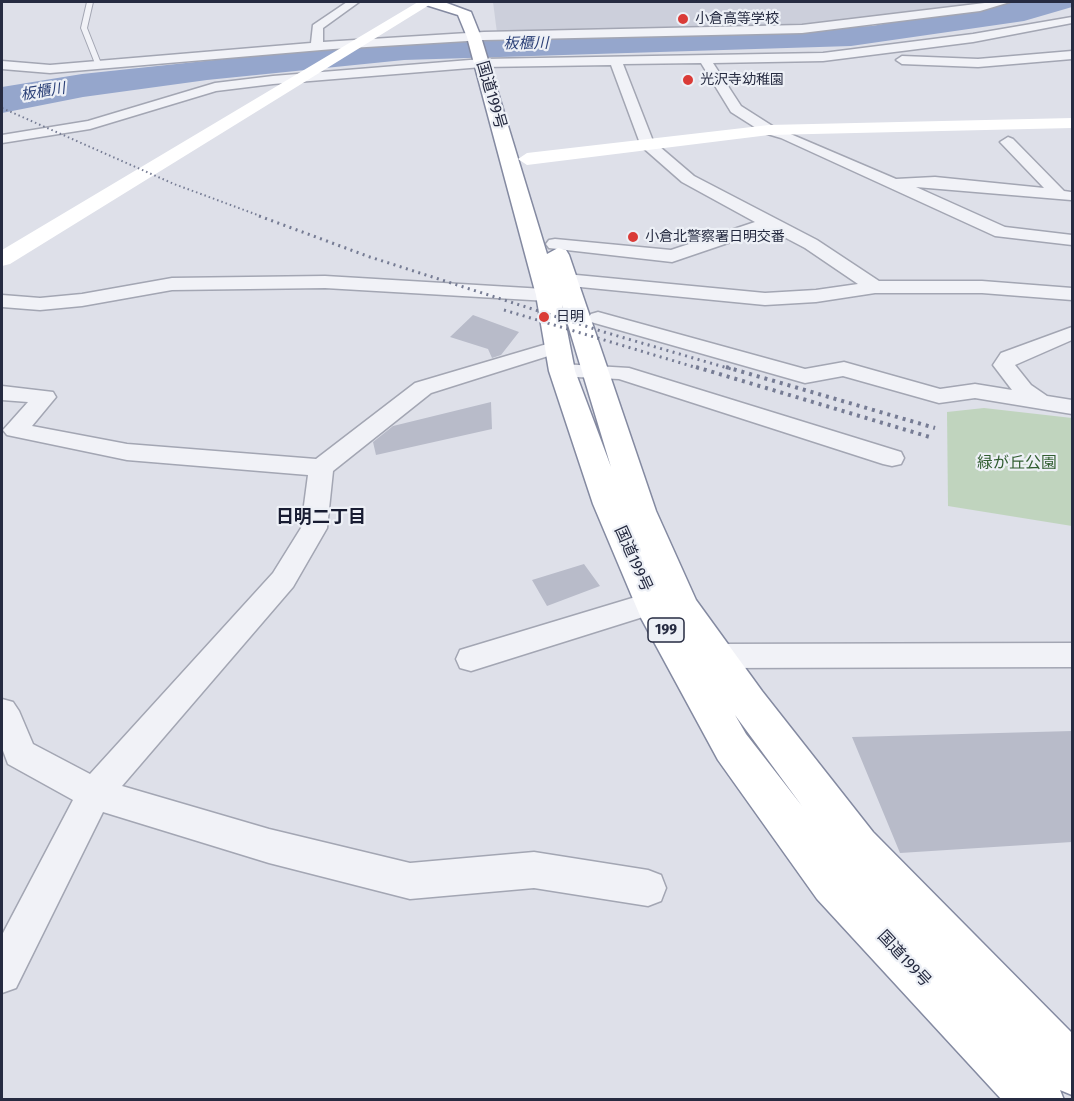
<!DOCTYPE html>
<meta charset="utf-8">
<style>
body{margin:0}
#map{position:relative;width:1074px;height:1101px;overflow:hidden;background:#dee0e9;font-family:"Fira Sans Condensed",sans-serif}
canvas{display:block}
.frame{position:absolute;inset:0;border:3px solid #262b41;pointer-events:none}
</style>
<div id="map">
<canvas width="1074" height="1101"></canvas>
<div class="frame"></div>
</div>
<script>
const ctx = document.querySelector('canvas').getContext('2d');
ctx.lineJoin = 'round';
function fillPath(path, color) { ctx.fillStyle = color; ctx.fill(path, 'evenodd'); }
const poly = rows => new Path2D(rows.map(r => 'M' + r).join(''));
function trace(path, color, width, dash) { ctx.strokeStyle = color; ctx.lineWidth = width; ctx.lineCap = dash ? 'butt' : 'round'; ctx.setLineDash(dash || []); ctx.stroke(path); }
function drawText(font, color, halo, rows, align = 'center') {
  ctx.font = font + ' "Fira Sans Condensed","Noto Sans JP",sans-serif'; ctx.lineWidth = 4.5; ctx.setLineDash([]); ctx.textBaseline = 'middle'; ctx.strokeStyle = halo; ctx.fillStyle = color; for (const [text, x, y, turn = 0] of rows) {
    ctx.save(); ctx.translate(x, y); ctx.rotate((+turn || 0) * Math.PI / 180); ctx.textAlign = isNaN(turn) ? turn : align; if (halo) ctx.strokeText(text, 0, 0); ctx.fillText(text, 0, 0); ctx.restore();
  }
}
const built = poly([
 [493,2,992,2,801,26,497,33]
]);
const green = poly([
 [984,408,1072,418,1072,526,948,506,947,412]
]);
const water = poly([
 [1005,2,1072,2,1072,7,1024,21,851,46,404,60,207,80,83,97,2,113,2,87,82,74,299,51,433,41,872,26]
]);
const building = poly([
 [473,315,519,332,501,355,492,358,488,349,450,337],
 [491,402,492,429,376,455,373,442,393,426],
 [584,564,600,586,547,606,532,580],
 [1072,731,1072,842,900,853,852,737]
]);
const lane = poly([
 [87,2,93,2,87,28,102,66,99,68,96,66,81,28,87,2]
]);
const street = poly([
 [347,2,359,2,323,28,323,42,484,32,802,25,993,2,1010,2,980,11,802,33,484,40,333,49,50,73,2,69,2,61,50,65,311,43,313,25,347,2],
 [1072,17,1072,23,973,42,823,61,713,63,741,106,774,127,896,179,935,177,1044,188,1000,142,1008,137,1013,139,1064,191,1071,192,1071,200,916,187,1005,227,1072,235,1072,245,995,236,781,138,764,133,731,112,701,63,623,64,653,141,694,176,817,240,879,281,982,281,1072,288,1072,300,982,293,875,293,816,302,765,305,570,286,555,299,548,301,325,288,172,290,82,306,40,310,2,307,2,295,40,298,82,294,172,278,325,276,544,289,559,276,566,274,765,293,816,290,858,284,805,248,769,229,672,262,549,248,546,244,549,240,555,239,671,250,755,222,682,182,641,146,611,65,482,67,273,84,216,91,90,129,2,143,2,135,88,121,215,83,273,76,482,59,823,53,973,34,1072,17],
 [1072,51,1072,59,978,67,902,64,896,60,902,56,978,59,1072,51],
 [598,312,805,369,844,362,940,389,975,384,1012,390,993,365,1001,353,1072,327,1072,340,1015,365,1031,385,1047,396,1072,400,1072,414,975,398,939,403,843,376,805,383,591,322,588,318,591,314,598,312],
 [557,341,564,343,568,347,564,351,431,393,333,471,327,528,293,587,122,786,269,829,410,863,534,852,648,870,661,875,666,888,661,901,648,906,534,888,410,899,269,863,103,812,16,988,2,993,2,935,73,800,8,764,2,748,2,699,13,702,19,711,33,744,90,774,273,573,301,528,308,475,127,460,7,435,3,430,28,402,2,400,2,386,53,392,56,397,32,426,127,444,316,459,415,383,557,341],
 [562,364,629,368,901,452,904,458,901,464,892,466,883,464,619,379,554,376,551,371,554,366,562,364],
 [652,592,662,595,666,603,662,611,471,671,460,668,456,659,460,650,652,592],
 [1072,643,1072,667,716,668,705,665,701,656,705,647,716,644,1072,643]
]);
const secondary = poly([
 [418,2,434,2,10,264,2,266,2,250,418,2],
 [1072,118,1072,128,769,135,527,165,518,159,527,153,769,125,1072,118]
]);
const highway = poly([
 [425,2,444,2,471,12,481,37,547,254,558,248,566,250,569,255,656,511,696,600,762,691,873,832,1072,1033,1072,1095,1060,1090,1064,1100,1002,1100,817,899,718,760,641,618,593,504,549,371,536,295,467,37,458,15,426,5,425,2],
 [562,305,611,467,575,371,562,305],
 [735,715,802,806,746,734,735,715]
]);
const railFar2 = poly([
 [2,108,174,184,263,217]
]);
const railFar1 = poly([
 [259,216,370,257,604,332,731,369],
 [504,310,701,369]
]);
const rail = poly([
 [696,367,933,438],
 [726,367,935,428]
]);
const markers = [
 [683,19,6,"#da3b37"],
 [688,80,6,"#da3b37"],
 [633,237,6,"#da3b37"],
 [544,317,6,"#da3b37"]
];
const farPoinames = [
 ["小倉高等学校",695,19],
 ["光沢寺幼稚園",700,80],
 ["小倉北警察署日明交番",645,237],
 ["日明",556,317]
];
const farWaternames = [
 ["板櫃川",526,44,-1],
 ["板櫃川",43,92,-9]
];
const shields = [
 [666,630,36]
];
const shieldNames = [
 ["199",666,630]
];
const streetNames = [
 ["国道199号",491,95,74],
 ["国道199号",633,559,66],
 ["国道199号",904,959,47]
];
const parkNames = [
 ["緑が丘公園",1017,464]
];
const neighbourhoodNames = [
 ["日明二丁目",321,518]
];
fillPath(built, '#cccfdb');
fillPath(green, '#c0d4be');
fillPath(water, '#95a6cc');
fillPath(building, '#b8bbc9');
trace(lane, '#a3a6b3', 2);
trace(street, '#a3a6b3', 3);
trace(highway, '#848aa1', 3);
fillPath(lane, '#f1f2f7');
fillPath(street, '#f1f2f7');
fillPath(secondary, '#fff');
fillPath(highway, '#fff');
trace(railFar2, '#767c94', 2, [1.5, 3]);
trace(railFar1, '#767c94', 3, [2, 4.5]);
trace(rail, '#767c94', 4, [3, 5]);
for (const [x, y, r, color] of markers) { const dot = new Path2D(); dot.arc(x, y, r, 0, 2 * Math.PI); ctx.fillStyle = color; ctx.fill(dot); trace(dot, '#edf0f6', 2); }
drawText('14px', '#262b41', '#edf0f6', farPoinames, 'left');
drawText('italic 15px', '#2c4178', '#edf0f6', farWaternames);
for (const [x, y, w] of shields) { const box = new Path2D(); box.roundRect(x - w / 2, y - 12, w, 24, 4.5); ctx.fillStyle = '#edf0f6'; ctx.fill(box); trace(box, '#262b41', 1.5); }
drawText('bold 15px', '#262b41', null, shieldNames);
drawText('16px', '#262b41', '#edf0f6', streetNames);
drawText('16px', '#325e32', '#edf0f6', parkNames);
drawText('bold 18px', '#181c32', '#edf0f6', neighbourhoodNames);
</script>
